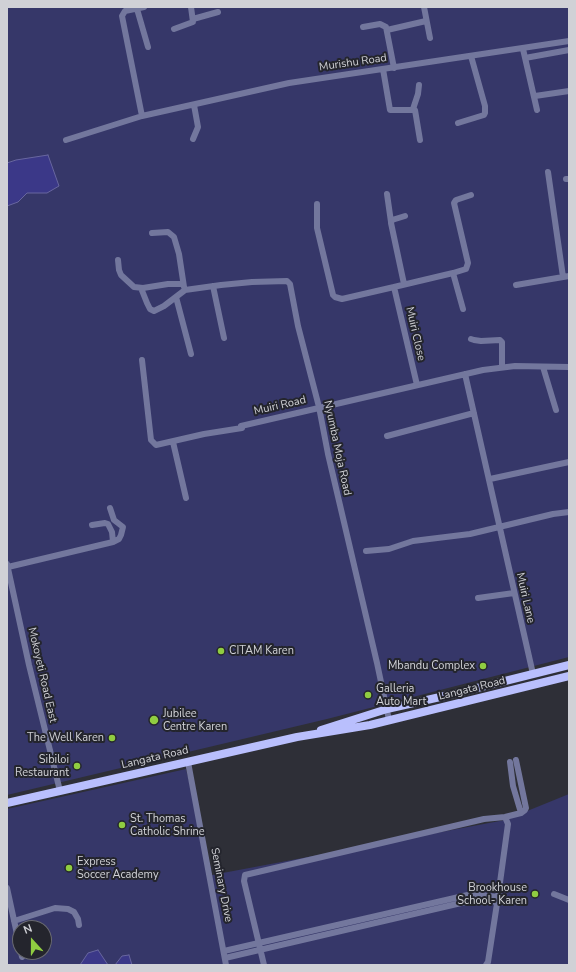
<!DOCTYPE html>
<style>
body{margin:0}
#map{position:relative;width:576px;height:972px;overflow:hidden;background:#2e2f37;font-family:"Nunito Sans",sans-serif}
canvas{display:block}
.frame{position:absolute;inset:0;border:8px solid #d0d1d6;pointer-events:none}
.north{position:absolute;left:12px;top:920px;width:40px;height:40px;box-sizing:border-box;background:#24252d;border:1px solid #696a71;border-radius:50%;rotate:339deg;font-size:11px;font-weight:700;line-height:16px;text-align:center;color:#d0d1d6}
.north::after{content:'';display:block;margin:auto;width:14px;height:18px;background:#90cd41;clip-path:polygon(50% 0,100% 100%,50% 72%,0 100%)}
</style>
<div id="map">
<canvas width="576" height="972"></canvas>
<div class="frame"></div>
<div class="north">N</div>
</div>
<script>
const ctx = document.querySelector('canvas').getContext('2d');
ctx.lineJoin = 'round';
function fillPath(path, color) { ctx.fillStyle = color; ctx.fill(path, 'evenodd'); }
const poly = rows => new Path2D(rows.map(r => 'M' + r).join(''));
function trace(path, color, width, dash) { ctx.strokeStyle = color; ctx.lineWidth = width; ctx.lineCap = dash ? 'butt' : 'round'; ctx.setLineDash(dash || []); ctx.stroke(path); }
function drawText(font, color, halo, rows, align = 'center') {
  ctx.font = font + ' "Nunito Sans",sans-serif'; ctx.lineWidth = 4; ctx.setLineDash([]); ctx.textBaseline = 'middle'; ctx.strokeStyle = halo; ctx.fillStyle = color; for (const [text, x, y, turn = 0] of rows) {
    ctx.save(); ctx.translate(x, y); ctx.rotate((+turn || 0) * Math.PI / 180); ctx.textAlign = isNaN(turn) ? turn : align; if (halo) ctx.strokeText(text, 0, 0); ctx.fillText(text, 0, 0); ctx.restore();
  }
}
const green = poly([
 [7,7,569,7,569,657,327,719,7,795],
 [186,769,212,875,505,820,569,794,569,965,7,965,7,809],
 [20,928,44,928,44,952,20,952]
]);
const water = poly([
 [48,155,59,186,47,193,27,193,18,202,7,206,7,163,16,160,48,155],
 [98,950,108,965,110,965,80,965,88,953,98,950],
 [129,955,132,965,115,965,122,956,129,955]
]);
const minor = poly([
 [424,7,430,38],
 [137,9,148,47],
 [193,19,218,12],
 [363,27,380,24,386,27,394,68],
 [174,29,193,22,191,7],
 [387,30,426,21],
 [523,49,537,110],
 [525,58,569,50],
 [383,69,390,110,415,110,420,140],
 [535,96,569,91],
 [413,109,418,94,419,85],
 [142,116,122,16,125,11,144,7],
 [458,123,484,115,485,113,485,106,471,56],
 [193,139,198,127,194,105],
 [66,140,142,116,289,83,569,41],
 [548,172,563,277],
 [566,179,569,179],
 [387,194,391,222],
 [317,204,317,228,333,295,335,297,342,299,394,287,417,385],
 [152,233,168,232,174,237,179,254,184,287],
 [118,260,119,270,121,275,134,287,143,288,168,284,183,284],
 [453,273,463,309],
 [404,284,391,223,392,220,405,216],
 [516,285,569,276],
 [213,286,224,338],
 [394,287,453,273,466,269,468,263,454,203,456,200,471,195],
 [141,288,147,303,150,309,154,311,164,306,185,290,221,285,252,282,287,281,290,284,298,326,319,407,328,454,377,663,389,720],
 [176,297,191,354],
 [471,339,474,340,481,341,500,340,502,342,502,367],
 [142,360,151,440,156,445,204,434,242,428,241,426,483,370,515,366,569,367],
 [543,367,556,410],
 [465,374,533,674],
 [387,436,474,413],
 [173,442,186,498],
 [490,479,569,462],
 [92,525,105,523,108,524,112,532,113,542],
 [366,551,389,549,413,541,470,534,553,514,569,512],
 [7,564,29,665,60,791],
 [8,567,113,542,119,539,121,535,123,527,114,520,110,508],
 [478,598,514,593],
 [188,762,226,965],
 [510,762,513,786,521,813],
 [7,888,20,948],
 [554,894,569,900],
 [14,921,55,908,68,909,74,912,78,919,79,925],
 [224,951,472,894,498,897],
 [21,952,22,957],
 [225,958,474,900,498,902],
 [264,965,244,881,245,875,484,819,505,817,521,813,525,810,526,808,516,760],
 [486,965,488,962,498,897,508,824,505,817]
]);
const major = poly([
 [321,730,387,709,449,695,569,665],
 [7,803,297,737,370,725,569,676]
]);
const markers = [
 [221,651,4,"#90cd41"],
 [483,666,4,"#90cd41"],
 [368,695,4,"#90cd41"],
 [154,720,5,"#90cd41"],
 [112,738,4,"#90cd41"],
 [77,766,4,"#90cd41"],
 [122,825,4,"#90cd41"],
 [69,868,4,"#90cd41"],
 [535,894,4,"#90cd41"]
];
const streetNames = [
 ["Murishu Road",353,63,-8],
 ["Muiri Close",415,334,77],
 ["Muiri Road",280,406,-13],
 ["Nyumba Moja Road",337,448,78],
 ["Muiri Lane",525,598,77],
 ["Mokoyeti Road East",42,675,77],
 ["Langata Road",472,689,-14],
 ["Langata Road",155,758,-13],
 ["Seminary Drive",221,885,79]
];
const poiNames = [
 ["CITAM Karen",229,651],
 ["Mbandu Complex",475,666,"right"],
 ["Galleria",376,689],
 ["Auto Mart",376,702],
 ["Jubilee",163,714],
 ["Centre Karen",163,727],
 ["The Well Karen",104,738,"right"],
 ["Sibiloi",69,760,"right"],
 ["Restaurant",69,773,"right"],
 ["St. Thomas",130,819],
 ["Catholic Shrine",130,832],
 ["Express",77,862],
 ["Soccer Academy",77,875],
 ["Brookhouse",527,888,"right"],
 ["School- Karen",527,901,"right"]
];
fillPath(green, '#363769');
fillPath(water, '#3b3888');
trace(water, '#68669f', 1);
trace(minor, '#73779d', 6);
trace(major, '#b9bffd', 8);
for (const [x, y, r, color] of markers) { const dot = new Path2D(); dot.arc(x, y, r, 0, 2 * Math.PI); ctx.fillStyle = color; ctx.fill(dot); trace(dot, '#24252d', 1.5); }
drawText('11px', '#d0d1d6', '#24252d', streetNames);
drawText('11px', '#d0d1d6', '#24252d', poiNames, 'left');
</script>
